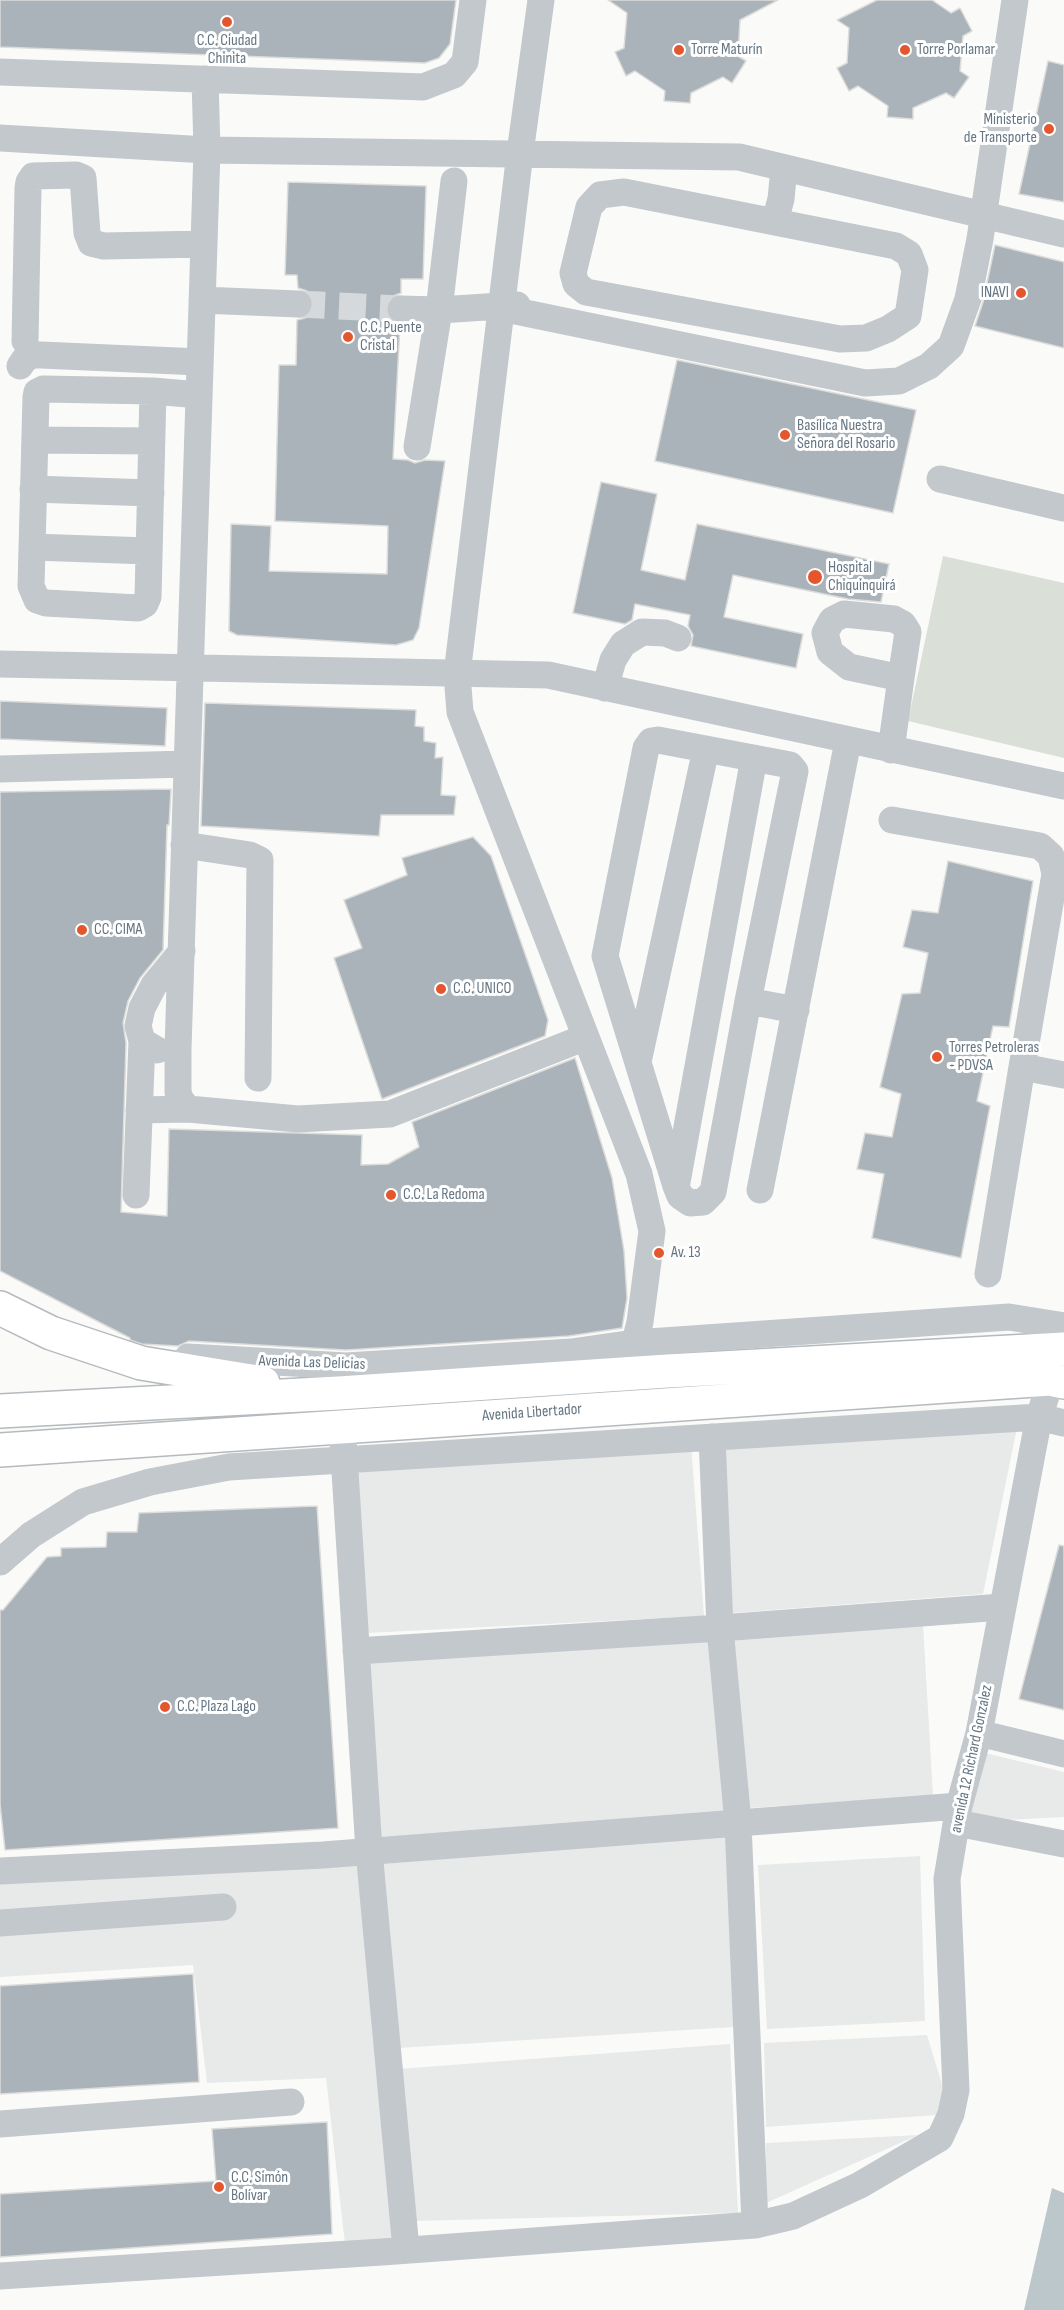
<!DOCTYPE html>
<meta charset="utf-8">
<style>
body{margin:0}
canvas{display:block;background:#fafaf8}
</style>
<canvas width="1064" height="2310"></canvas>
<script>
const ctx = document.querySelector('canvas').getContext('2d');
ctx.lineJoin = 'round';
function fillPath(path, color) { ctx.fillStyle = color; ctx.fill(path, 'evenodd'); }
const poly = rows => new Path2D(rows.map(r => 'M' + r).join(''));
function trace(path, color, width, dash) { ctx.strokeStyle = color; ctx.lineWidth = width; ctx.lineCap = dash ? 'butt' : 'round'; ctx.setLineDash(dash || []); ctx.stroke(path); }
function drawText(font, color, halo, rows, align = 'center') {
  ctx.font = font + ' "Sofia Sans Condensed",sans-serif'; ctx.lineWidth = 6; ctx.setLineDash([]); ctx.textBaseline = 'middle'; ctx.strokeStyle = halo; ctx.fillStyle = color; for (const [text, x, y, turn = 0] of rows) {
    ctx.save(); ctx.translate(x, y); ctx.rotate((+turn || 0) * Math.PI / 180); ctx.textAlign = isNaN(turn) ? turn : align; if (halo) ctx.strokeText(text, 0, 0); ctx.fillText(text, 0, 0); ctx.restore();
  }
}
const built = poly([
 [1018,1423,983,1594,732,1613,721,1445],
 [691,1444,704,1616,367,1633,356,1470],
 [923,1624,933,1796,748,1808,734,1639],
 [708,1639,726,1811,380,1838,367,1663],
 [981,1752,1064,1772,1064,1817,967,1822],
 [726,1835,734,2027,398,2048,382,1864],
 [920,1856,925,2021,767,2029,758,1865],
 [361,1862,395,2241,345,2244,326,2078,207,2083,193,1965,0,1977,0,1882],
 [927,2035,951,2114,766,2127,764,2043],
 [730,2044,738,2213,412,2221,398,2069],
 [918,2135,766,2203,766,2143]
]);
const green = poly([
 [943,556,1064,583,1064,758,908,721]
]);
const water = poly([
 [1052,2188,1064,2193,1064,2310,1024,2310]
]);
const building = poly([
 [0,0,456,0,450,44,439,58,425,63,0,47,0,0],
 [608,0,778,0,740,20,738,56,746,61,732,83,723,77,691,93,690,103,664,101,665,91,635,71,626,76,615,52,624,48,627,13,608,0],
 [877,0,932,0,951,13,960,8,972,31,963,36,960,71,969,77,954,98,946,93,913,108,913,119,887,117,888,106,858,86,849,91,837,68,847,63,849,28,837,20,877,0],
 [1048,61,1064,65,1064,202,1019,194,1048,61],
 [288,182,426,186,423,279,401,279,401,293,393,296,387,301,385,308,388,317,392,322,400,325,393,459,408,460,415,463,425,460,445,461,419,628,413,640,396,645,237,635,229,631,231,524,271,526,269,571,387,574,388,526,275,521,279,365,296,365,297,320,305,318,311,313,314,304,312,296,307,291,298,288,297,275,285,275,288,182],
 [995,245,1064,262,1064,348,975,326,983,302,995,245],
 [677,360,916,410,893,513,655,461,677,360],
 [601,482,657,494,641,570,685,580,697,524,889,564,881,602,848,599,733,575,724,617,803,634,796,668,691,646,693,635,688,626,690,615,635,604,632,620,625,624,573,613,601,482],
 [0,701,167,708,165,746,0,739,0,701],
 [205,703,416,710,415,726,424,727,424,741,436,743,435,758,443,757,441,795,456,796,454,815,381,815,379,836,201,826,205,703],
 [171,789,169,825,167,825,163,950,140,978,128,1001,123,1023,126,1043,121,1212,167,1216,169,1129,362,1135,361,1165,388,1164,419,1147,412,1122,575,1058,612,1178,624,1251,627,1298,622,1328,569,1336,346,1350,189,1341,178,1346,142,1344,130,1340,130,1338,0,1271,0,792,171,789],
 [473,837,491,856,548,1020,545,1036,382,1099,334,958,362,948,344,900,407,875,402,858,473,837],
 [948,861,1033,881,1009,1027,993,1026,977,1101,990,1106,961,1258,872,1238,884,1174,857,1169,865,1133,892,1137,901,1094,880,1087,902,994,920,993,928,953,903,947,912,910,938,913,948,861],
 [317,1506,338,1828,5,1850,0,1804,0,1610,3,1610,47,1557,61,1556,61,1548,106,1547,107,1532,137,1532,139,1513,317,1506],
 [1059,1545,1064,1546,1064,1710,1019,1699,1059,1545],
 [193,1974,199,2082,0,2094,0,1986,193,1974],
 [327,2122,332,2234,0,2257,0,2194,216,2181,212,2129,327,2122]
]);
const minorTunnel = poly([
 [298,304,401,309]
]);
const minor = poly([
 [541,0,520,153,457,674,460,712,639,1174,652,1231,640,1322,627,1374],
 [0,72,423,87,454,75,465,62,473,0],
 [0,138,207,150,739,157,1064,234],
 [624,192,896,246,909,254,915,270,908,316,888,329,866,338,840,339,586,292,576,284,573,273,589,207,600,195,624,192],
 [775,221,781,199,784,168],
 [202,300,298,304],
 [501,308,865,383,899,381,929,366,951,346,968,299,980,239,1015,0],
 [401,309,439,310,517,305],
 [25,341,28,188,29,182,33,176,76,175,83,178,87,233,91,243,104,246,204,244],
 [20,366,24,360,32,355,41,355,200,362],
 [153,391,148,597,145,604,138,608,46,603,37,600,31,586,36,397,37,392,43,389,153,391,199,395],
 [35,440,151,441],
 [417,447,439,310,454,181],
 [940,479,1064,508],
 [33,489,151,493],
 [32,547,149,551],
 [0,664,548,675,1064,786],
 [605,688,613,660,623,644,642,632,665,633,678,638],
 [891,750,901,678,908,632,903,624,894,619,844,614,832,620,825,633,830,652,849,667,901,678],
 [0,769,187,764],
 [892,820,1040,846,1051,856,1055,874,1022,1067,1064,1075],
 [184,845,250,855,260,860,258,1078],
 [748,1001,713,1192,703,1202,690,1203,680,1196,676,1186,605,956,646,748,651,741,658,740,790,765,795,771,748,1001,796,1010],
 [157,1050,142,1041,138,1026,142,1008,154,985,182,951],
 [638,1062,706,749],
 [188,1109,180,1099,178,1092,178,1049,207,150,205,79],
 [139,1110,188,1109,298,1119,390,1114,586,1037],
 [677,1182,754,758],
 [760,1190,848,741],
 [136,1195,142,1041],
 [988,1274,1022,1067],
 [188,1357,346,1366,571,1352,634,1343,1009,1317,1064,1326],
 [712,1437,720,1628,738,1823,755,2225],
 [343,1440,369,1851,406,2249],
 [0,1562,31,1535,83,1502,150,1482,229,1467,1039,1417,1064,1423],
 [356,1651,720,1628,1002,1607],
 [979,1733,1064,1754],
 [957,1823,1064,1844],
 [0,1871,323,1855,959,1806],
 [0,1923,223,1907],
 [0,2124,291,2102],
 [0,2276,382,2252,755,2225,793,2216,860,2185,940,2138,951,2114,956,2090,947,1879,959,1806,979,1733,1039,1417,1062,1348,1064,1329]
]);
const major = poly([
 [0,1308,51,1333,141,1363,263,1383],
 [0,1411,339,1393,667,1371,1064,1349],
 [0,1450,1050,1379,1064,1382]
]);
const markers = [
 [227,22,6,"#e4572e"],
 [679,50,6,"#e4572e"],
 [905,50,6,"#e4572e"],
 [1049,129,6,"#e4572e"],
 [1021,293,6,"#e4572e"],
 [348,337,6,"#e4572e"],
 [785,435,6,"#e4572e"],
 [815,577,8,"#e4572e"],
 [82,930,6,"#e4572e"],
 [441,989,6,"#e4572e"],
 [937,1057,6,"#e4572e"],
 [391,1195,6,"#e4572e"],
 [659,1253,6,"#e4572e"],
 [165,1707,6,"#e4572e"],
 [219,2187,6,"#e4572e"]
];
const poiNames = [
 ["C.C. Ciudad",227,41,"center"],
 ["Chinita",227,59,"center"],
 ["Torre Maturín",691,50],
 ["Torre Porlamar",917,50],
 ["Ministerio",1037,120,"right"],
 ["de Transporte",1037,138,"right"],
 ["INAVI",1009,293,"right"],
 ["C.C. Puente",360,328],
 ["Cristal",360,346],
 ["Basílica Nuestra",797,426],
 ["Señora del Rosario",797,444],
 ["Hospital",828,568],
 ["Chiquinquirá",828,586],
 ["CC. CIMA",94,930],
 ["C.C. UNICO",453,989],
 ["Torres Petroleras",949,1048],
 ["- PDVSA",949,1066],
 ["C.C. La Redoma",403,1195],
 ["Av. 13",671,1253],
 ["C.C. Plaza Lago",177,1707],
 ["C.C. Simón",231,2178],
 ["Bolívar",231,2196]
];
const streetNames = [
 ["Avenida Las Delicias",312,1363,2],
 ["Avenida Libertador",532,1413,-4],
 ["avenida 12 Richard Gonzalez",972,1759,-78]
];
fillPath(built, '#e8e9e9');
fillPath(green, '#dadfd7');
fillPath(water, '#bbc7cb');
fillPath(building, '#aab3b9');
trace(building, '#dcdcda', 1.5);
trace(minorTunnel, '#d5d9db', 27, [27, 14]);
trace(major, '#b5babe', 36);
trace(minor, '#c3c8cc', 27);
trace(major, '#fff', 33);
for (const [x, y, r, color] of markers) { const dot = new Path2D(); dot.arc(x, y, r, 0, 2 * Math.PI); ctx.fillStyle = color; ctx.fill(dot); trace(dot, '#fff', 2); }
drawText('16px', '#657683', '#fff', poiNames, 'left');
drawText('16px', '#657683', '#fff', streetNames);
</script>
